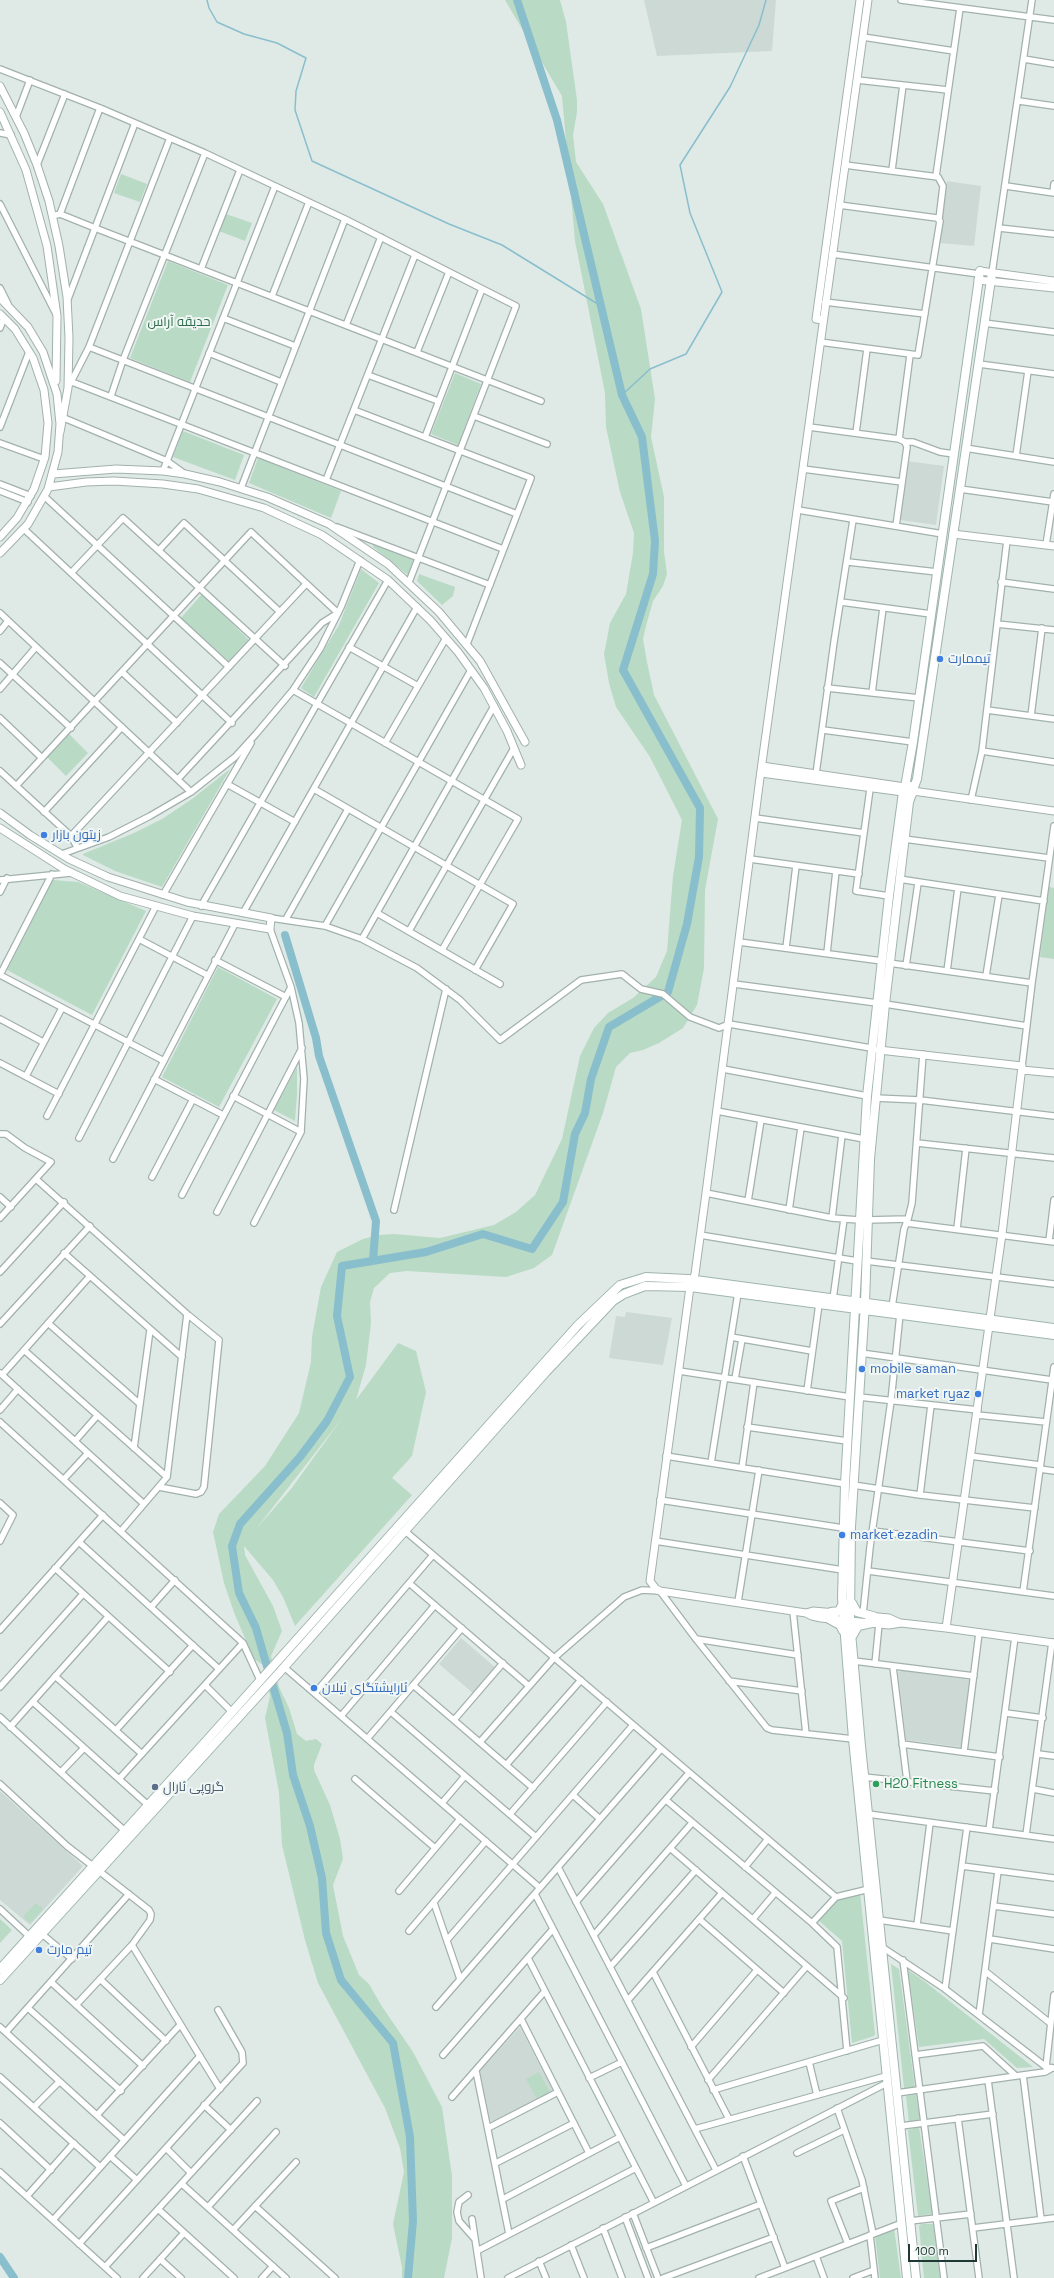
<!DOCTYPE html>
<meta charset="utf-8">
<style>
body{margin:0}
#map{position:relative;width:1054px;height:2278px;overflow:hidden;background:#dfeae6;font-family:"Space Grotesk",sans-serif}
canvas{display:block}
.scale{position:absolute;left:908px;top:2244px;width:69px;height:18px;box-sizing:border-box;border:2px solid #213934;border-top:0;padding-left:5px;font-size:12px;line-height:14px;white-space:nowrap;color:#213934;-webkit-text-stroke:3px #eff6f3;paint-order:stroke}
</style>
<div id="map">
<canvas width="1054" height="2278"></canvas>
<div class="scale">100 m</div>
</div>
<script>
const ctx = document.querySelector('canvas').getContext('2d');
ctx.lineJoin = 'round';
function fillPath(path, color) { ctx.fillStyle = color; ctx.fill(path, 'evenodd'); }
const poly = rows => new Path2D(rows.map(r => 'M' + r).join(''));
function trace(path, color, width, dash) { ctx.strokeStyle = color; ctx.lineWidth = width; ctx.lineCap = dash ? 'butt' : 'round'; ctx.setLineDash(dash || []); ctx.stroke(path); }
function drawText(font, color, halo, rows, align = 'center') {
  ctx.font = font + ' "Space Grotesk",Cairo,sans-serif'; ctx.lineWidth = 4; ctx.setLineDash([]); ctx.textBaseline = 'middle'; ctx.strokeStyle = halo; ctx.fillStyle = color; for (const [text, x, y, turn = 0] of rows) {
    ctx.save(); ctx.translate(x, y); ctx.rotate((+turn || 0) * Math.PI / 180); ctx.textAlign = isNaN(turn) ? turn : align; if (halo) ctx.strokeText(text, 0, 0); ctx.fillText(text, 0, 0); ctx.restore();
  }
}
const built = poly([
 [644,0,776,0,772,51,657,56],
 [947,181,981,186,974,246,940,243],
 [907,461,944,466,936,525,900,520],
 [626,1312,672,1318,663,1365,609,1358,616,1316,625,1317],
 [461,1638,496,1668,474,1694,439,1664],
 [901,1670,969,1680,961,1747,906,1740,898,1673],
 [0,1791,83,1866,30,1925,0,1900],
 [520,2027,553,2091,493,2122,490,2120,480,2071]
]);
const green = poly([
 [505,0,560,0,566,22,577,100,577,112,573,135,576,162,603,204,641,309,655,399,651,437,664,497,664,552,667,574,663,586,653,601,646,626,643,639,647,662,654,695,718,819,705,890,704,968,697,1005,683,1028,659,1043,643,1050,630,1053,616,1067,603,1113,552,1255,534,1268,506,1277,407,1271,390,1273,374,1288,370,1302,371,1323,366,1365,356,1400,398,1343,416,1351,426,1392,412,1456,392,1478,412,1495,295,1626,283,1597,273,1580,244,1546,245,1555,273,1606,282,1631,271,1656,279,1687,289,1708,297,1734,306,1741,316,1739,322,1744,314,1765,314,1770,330,1805,340,1839,343,1859,333,1885,343,1936,359,1975,369,1984,381,2005,413,2052,442,2107,452,2176,452,2238,444,2278,402,2278,402,2267,393,2224,404,2172,400,2148,385,2108,318,1983,305,1940,282,1845,279,1792,265,1718,270,1696,263,1665,254,1659,235,1615,224,1583,213,1532,219,1514,265,1466,299,1413,311,1362,312,1337,321,1287,337,1252,363,1239,379,1235,394,1234,440,1238,494,1225,516,1212,535,1195,562,1139,580,1056,594,1028,608,1013,633,998,656,977,667,951,673,876,682,820,650,757,616,707,609,683,604,654,610,623,626,594,633,553,634,533,620,492,606,427,605,393,575,241,562,96],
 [343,1417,291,1489,256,1529],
 [121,174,147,184,140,202,114,193],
 [226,214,252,223,245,241,219,231],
 [168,261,228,285,190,382,130,358],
 [455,373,481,384,458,445,431,434],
 [183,431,244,455,235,480,173,457],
 [258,458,341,491,331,518,249,483],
 [373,544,413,560,408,575,373,547],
 [361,569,379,583,314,697,301,688,339,625],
 [419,574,455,587,453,596,442,605,417,581],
 [202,594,250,641,230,662,181,618],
 [69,734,88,753,66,776,47,757],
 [230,769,162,887,115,871,83,855,83,854,134,833,162,819,192,799],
 [53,880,78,882,146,911,92,1015,7,970],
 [1049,887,1054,888,1054,959,1040,957],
 [218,967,277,999,219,1107,162,1077],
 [297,1067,297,1094,295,1121,274,1110],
 [860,1892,875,2034,874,2036,852,2043,842,1941,818,1920,834,1901],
 [36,1903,43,1909,30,1923,23,1917],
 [0,1919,12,1930,0,1943],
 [891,1964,899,1969,915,2088,904,2088],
 [908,1970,924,1981,1033,2067,1017,2068,984,2039,919,2047],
 [539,2072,551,2094,538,2101,526,2079],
 [916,2094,920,2121,909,2123,906,2096],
 [919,2127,932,2212,931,2214,918,2216,908,2130],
 [921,2224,933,2224,940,2278,924,2278,919,2226],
 [894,2228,901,2278,880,2278,875,2236]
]);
const stream = poly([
 [207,0,209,8,217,22,244,34,277,43,306,58,296,91,295,110,312,161,449,224,502,245,601,306],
 [622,395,650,369,686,354,722,292,690,213,680,165,730,87,759,25,766,0]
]);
const river = poly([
 [285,935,316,1038,319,1056,376,1221,373,1261],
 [0,2257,14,2278],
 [408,2278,413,2221,410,2137,393,2043,341,1980,326,1933,322,1878,310,1826,293,1775,287,1733,264,1656,256,1628,239,1593,232,1546,240,1524,300,1457,327,1421,350,1377,337,1316,342,1266,426,1252,483,1234,532,1249,563,1202,575,1134,585,1113,591,1079,609,1027,668,992,687,924,699,857,700,808,623,670,653,574,655,541,642,437,622,395,557,120,517,0]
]);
const minor = poly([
 [901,0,1054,20],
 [863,37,954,51],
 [1024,59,1054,64],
 [0,69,100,108,205,153,345,219,516,306,409,582],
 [857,80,948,90],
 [1019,101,1054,106],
 [16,117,30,80],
 [0,133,11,135],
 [37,165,65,94],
 [845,165,938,177,943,186,939,219],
 [892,170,903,85],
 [936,176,960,8],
 [1006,186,1054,193],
 [1053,193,1054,184],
 [0,204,56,314],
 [60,214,100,108],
 [52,216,60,214,95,228,541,401],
 [999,228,1054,234],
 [832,254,979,274],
 [201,269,240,170],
 [992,273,1032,0],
 [0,288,8,304],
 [272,296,309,202],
 [68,299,135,123],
 [825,302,925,314],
 [223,318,295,346],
 [984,323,1054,332],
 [346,325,381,237],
 [0,328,4,318],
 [820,342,918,355,940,221,937,218,839,205],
 [89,347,517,514],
 [417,352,449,272],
 [209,353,281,382],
 [979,364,1054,374],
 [368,375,438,401],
 [72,382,503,549],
 [70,384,89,347,170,138],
 [111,396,123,360,205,153],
 [354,410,531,478,467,644],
 [474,416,547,444],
 [64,418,167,461,185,474],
 [0,427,29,352],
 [809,427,899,439,905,442,907,447,896,526],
 [856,433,867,349],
 [425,437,482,289],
 [899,439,910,355],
 [905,442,913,442,940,452,954,454],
 [0,443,44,459],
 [965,448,1054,462],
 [1016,456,1028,371],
 [803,469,902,482],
 [163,471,275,186],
 [326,480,415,255],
 [0,484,31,496],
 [241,488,345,219],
 [960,489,1053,502],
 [0,491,28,502],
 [44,496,229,667],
 [798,510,943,534],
 [337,527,490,585],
 [24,529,232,723],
 [1046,545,1054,494],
 [159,550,184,523,280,612],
 [848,562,937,572],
 [71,573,123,518,285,666],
 [1001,582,1054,589],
 [841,602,931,614],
 [0,613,191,792],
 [997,624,1054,630],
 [0,631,8,621],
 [349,647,418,686],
 [0,663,71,728],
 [122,672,177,723],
 [827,688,919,698],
 [0,689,36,647],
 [293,690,518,819,442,950],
 [872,693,883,608],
 [987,710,1054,719],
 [1031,716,1042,628],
 [0,718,42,758],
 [823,730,913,742],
 [385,743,446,638],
 [982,751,1054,762],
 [0,771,71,836,77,847],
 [816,774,834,642,853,520],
 [227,784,295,822],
 [16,786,251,532,338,613,322,623,178,779],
 [314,789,513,904,475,970],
 [870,789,856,891,889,896],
 [971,800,982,751,1007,540],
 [44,812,122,727],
 [755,818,864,833],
 [71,836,306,584],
 [904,839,1049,858],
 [62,854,109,837,150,816,191,792,235,757,256,734,293,690,320,649,341,607,360,560],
 [750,859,859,874],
 [899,879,1044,901],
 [0,880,71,873],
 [0,892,7,878],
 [163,895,251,743],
 [201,906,388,580],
 [243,913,417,607],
 [377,913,500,984],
 [271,918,325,926,362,939,417,968,460,1000,500,1040,581,980,622,974,641,989,663,994,690,1017,719,1028,729,1024,871,1048],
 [286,919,348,809],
 [325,926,471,670],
 [409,931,514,748],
 [139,939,207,975],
 [362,939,494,706],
 [739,942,882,961],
 [786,948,796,866],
 [827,953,836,871],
 [215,960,286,997],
 [889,963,1032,983],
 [906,966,918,883],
 [947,971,958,888],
 [0,975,164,1061],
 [0,975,52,874],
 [986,976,999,895],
 [734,984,877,1003],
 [885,1004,1027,1026],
 [0,1019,43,1042],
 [0,1063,59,1094],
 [1022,1066,1032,983,1054,826],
 [723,1069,867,1096],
 [26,1076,62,1008],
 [154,1079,223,1115],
 [233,1096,301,1132],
 [875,1098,920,1100,1054,1116],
 [717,1111,864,1139],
 [47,1116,156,906],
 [0,1134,6,1134,25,1148,51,1162,0,1218],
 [79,1138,193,916],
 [917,1143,1054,1158],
 [113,1159,235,924],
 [152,1177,193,1099],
 [36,1179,187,1314,219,1340,204,1487,201,1492,196,1494,159,1487],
 [706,1193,832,1218,859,1220],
 [182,1195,291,987],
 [0,1197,11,1207],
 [748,1201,761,1120],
 [394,1210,446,989],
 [789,1210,801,1128],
 [217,1212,302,1048],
 [832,1218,842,1135],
 [866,1220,908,1219],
 [254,1223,301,1132,304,1079,299,1023,291,987,270,929],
 [906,1223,1054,1242],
 [957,1229,966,1148],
 [700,1235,857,1261],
 [1049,1241,1054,1200],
 [64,1253,182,1357],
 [866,1261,1054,1284],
 [0,1272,64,1202],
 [833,1299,844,1219],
 [892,1307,904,1229,908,1219,912,1203,923,1054],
 [48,1323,140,1404],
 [0,1324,90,1226],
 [731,1337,812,1351],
 [24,1350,167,1477],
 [861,1353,1052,1380],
 [679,1371,850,1397],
 [0,1373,144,1504],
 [2,1375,90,1276],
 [735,1379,742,1339],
 [807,1391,819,1304],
 [859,1397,978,1410],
 [0,1410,18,1389],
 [977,1415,1046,1422],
 [0,1422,243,1643,260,1680],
 [747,1427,847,1441],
 [75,1441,97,1416],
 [134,1448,150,1330],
 [666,1456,845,1484],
 [970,1456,1040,1465],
 [711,1463,738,1293],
 [742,1468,754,1382],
 [1040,1469,1054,1471],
 [64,1479,88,1453],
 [853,1485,920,1495,1035,1508],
 [920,1495,931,1405],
 [660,1500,843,1528],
 [0,1503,13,1515,0,1541],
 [121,1531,167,1477,187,1314],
 [405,1531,836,1897],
 [873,1531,1030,1551],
 [655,1541,843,1570],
 [79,1542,219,1669],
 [55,1568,170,1672],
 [868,1571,1054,1596],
 [409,1583,529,1686],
 [1023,1592,1054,1367],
 [738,1602,759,1470],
 [151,1607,175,1580],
 [793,1611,806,1734],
 [863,1614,870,1547,891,1401,900,1314],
 [0,1630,103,1515],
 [696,1639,798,1655],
 [854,1661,974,1676],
 [875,1664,879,1624],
 [284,1667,540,1888],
 [893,1667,907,1781],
 [55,1676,142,1754],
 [729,1681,802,1691],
 [205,1685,232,1712],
 [413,1685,533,1788],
 [0,1687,83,1594],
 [315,1693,433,1555],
 [33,1702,148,1805],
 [391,1712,536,1837],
 [1006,1713,1043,1718],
 [341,1716,435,1605],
 [0,1717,125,1831],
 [454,1720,503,1663],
 [10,1727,108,1617],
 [116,1730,193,1645],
 [367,1739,462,1628],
 [480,1742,554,1658,624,1597,642,1590,660,1591,696,1639,767,1728,772,1730,853,1739],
 [902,1744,1000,1757],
 [964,1752,979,1633],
 [1038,1754,1054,1756],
 [506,1765,581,1680],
 [61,1772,84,1748],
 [864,1777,995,1791],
 [119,1779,243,1643],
 [355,1779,435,1848],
 [0,1784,67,1846,149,1910,151,1914,150,1920,132,1945,76,2005],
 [1033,1789,1054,1793],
 [573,1795,600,1819],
 [666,1800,812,1923,837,1947,847,2051],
 [442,1803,465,1776],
 [510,1814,607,1702],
 [868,1814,1054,1839],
 [989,1830,1015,1637],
 [1026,1835,1052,1642],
 [670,1848,844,1998],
 [962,1866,1054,1878],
 [558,1867,716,2170],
 [745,1867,768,1839],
 [399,1891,460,1819],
 [535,1894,686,2186],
 [576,1902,689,1773],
 [434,1903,460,1979],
 [994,1906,1054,1914],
 [0,1909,29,1936],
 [699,1919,784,1993],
 [753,1919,775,1893],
 [879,1920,953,1931],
 [812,1923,836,1897,869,1889],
 [917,1925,930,1823],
 [409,1931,486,1841],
 [42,1934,72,1959],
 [594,1935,692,1823],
 [990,1939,1054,1949],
 [447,1940,633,1725],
 [132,1945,220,2089],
 [882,1947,945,1989,1046,2067,1054,2068],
 [528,1958,654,2203],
 [903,1960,944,2278],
 [610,1967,696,1870],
 [985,1971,1050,2023],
 [653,1972,729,2119],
 [100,1979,166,2041],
 [51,1982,143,2066],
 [945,1989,967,1827],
 [628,2000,722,1893],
 [436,2007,661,1749],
 [28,2008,121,2091],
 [979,2015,998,1871],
 [521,2019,589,2153],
 [0,2027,124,2140],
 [6,2032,129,1894],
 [691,2047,757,1970],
 [443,2055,553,1929],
 [915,2055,983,2046,1016,2076],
 [809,2062,817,2095],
 [1046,2067,1054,1995],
 [476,2071,509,2234],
 [1023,2075,1041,2219],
 [0,2077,100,2167],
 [589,2078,622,2062],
 [708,2080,807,1966],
 [988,2080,1014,2278],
 [713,2090,883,2040],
 [897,2093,1023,2075,1045,2072,1052,2068],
 [452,2097,545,1991],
 [204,2105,231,2130],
 [34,2107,59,2082],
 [837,2108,862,2180,873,2234],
 [97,2115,180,2025],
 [958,2118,979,2278],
 [0,2123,51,2170],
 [901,2126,993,2114],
 [488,2128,558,2092],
 [695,2129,886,2076],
 [166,2148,191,2173],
 [797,2153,844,2130],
 [110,2156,137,2180],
 [743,2156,785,2268],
 [496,2163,574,2123],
 [0,2172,117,2278],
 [182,2184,286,2278],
 [468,2195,459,2202,457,2212,459,2221,474,2238],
 [27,2196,74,2143],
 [503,2199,620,2137],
 [255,2206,335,2278],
 [208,2207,276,2132],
 [158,2209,234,2278],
 [633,2213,658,2278],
 [625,2217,648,2278],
 [472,2219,481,2278],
 [53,2220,200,2056],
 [910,2221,971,2214],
 [603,2228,622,2278],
 [973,2228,1054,2218],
 [233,2230,296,2162],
 [870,2235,875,2278],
 [79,2244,243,2063,242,2052,218,2010],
 [848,2244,831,2201,864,2188],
 [571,2245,584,2278],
 [646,2248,761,2204],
 [477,2251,636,2168],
 [816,2256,824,2278],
 [160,2259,181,2278],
 [539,2261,546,2278],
 [105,2267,257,2101],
 [143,2278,184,2233],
 [262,2278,273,2266],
 [508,2278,887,2083],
 [663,2278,774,2237],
 [759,2278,902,2223],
 [853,2278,874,2270]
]);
const tertiary = poly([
 [868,0,761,770,706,1193,695,1274,690,1287,650,1581,656,1589,660,1591,806,1613,812,1616,821,1618,889,1625,901,1623,946,1628,1054,1643],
 [0,86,24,133,37,165,49,201,59,246,67,297,69,338,68,388,60,432],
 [0,112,26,170,47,246,57,316,56,381],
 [980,271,1054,281],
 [978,280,1054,288],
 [0,298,28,327,43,352,57,394,60,424,58,452,48,489,28,524,0,553],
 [0,314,15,329,33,358,44,390,48,423,45,457,34,489,17,518,0,537],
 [823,320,816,319,860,0],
 [53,474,116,469,163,471,185,474,220,482,267,497,329,524,388,564,439,612,480,661,525,742],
 [49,487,86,482,114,481,163,484,198,489,264,508,322,535,388,580,430,620,458,652,484,688,507,731,521,765],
 [953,534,1054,546],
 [762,766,905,787],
 [761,773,903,792],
 [913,791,1054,811],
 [0,813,30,835,69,859,108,877,187,902,271,918,270,929,193,916,120,896,64,869,0,828],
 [879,1050,1022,1066,1002,1234,946,1628],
 [1022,1070,1054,1073],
 [806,1613,813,1611,836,1613],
 [868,1616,889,1618,900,1623]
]);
const secondary = poly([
 [905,787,913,742,980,271],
 [913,790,917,779,992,273],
 [903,792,889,896,867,1096,845,1484,842,1598,853,1739,907,2278],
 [912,794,905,794,905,787,911,786,913,791,909,802,885,1004,870,1159,865,1303,851,1527,850,1621,861,1746,916,2278],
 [852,1603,857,1612,873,1616],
 [831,1612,839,1611,842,1605],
 [829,1619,840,1625,843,1631],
 [853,1635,858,1626,872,1623],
 [0,1969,207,1740,578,1325,620,1285,646,1277,688,1279,1054,1328],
 [0,1980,278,1674,546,1372,613,1301,624,1294,645,1286,690,1287,1054,1335]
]);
const markers = [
 [940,659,4,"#3f7fe0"],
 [44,835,4,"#3f7fe0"],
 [862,1369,4,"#3f7fe0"],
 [978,1394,4,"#3f7fe0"],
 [842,1535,4,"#3f7fe0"],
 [314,1688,4,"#3f7fe0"],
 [876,1784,4,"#2e9e5b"],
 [155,1787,4,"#5c6f8a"],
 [39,1950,4,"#3f7fe0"]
];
const parkNames = [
 ["حديقه آراس",179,322]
];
const shopNames = [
 ["تیممارت",948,659],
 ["زيتون بازار",52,835],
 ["mobile saman",870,1369],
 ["market ryaz",970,1394,"right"],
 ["market ezadin",850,1535],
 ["ئارایشتگای ئیلان",322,1688],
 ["تیم مارت",47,1950]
];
const leisureNames = [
 ["H2O Fitness",884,1784]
];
const serviceNames = [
 ["گروپی ئارال",163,1787]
];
fillPath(built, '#cdd9d5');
fillPath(green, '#b9dac4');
trace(stream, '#89becd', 1.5);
trace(river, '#89becd', 8);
trace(minor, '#a2b1ad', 8);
trace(tertiary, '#a2b1ad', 9);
trace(secondary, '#9fb5ae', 10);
trace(minor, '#fff', 5.5);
trace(tertiary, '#fff', 7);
trace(secondary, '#fff', 8);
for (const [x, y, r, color] of markers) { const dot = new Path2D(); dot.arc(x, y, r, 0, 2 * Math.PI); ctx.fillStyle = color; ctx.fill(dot); trace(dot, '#eff6f3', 1.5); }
drawText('13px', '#2d6d4a', '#eff6f3', parkNames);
drawText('13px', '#366cbe', '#eff6f3', shopNames, 'left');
drawText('13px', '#27864d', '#eff6f3', leisureNames, 'left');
drawText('13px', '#4e5e75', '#eff6f3', serviceNames, 'left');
</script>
